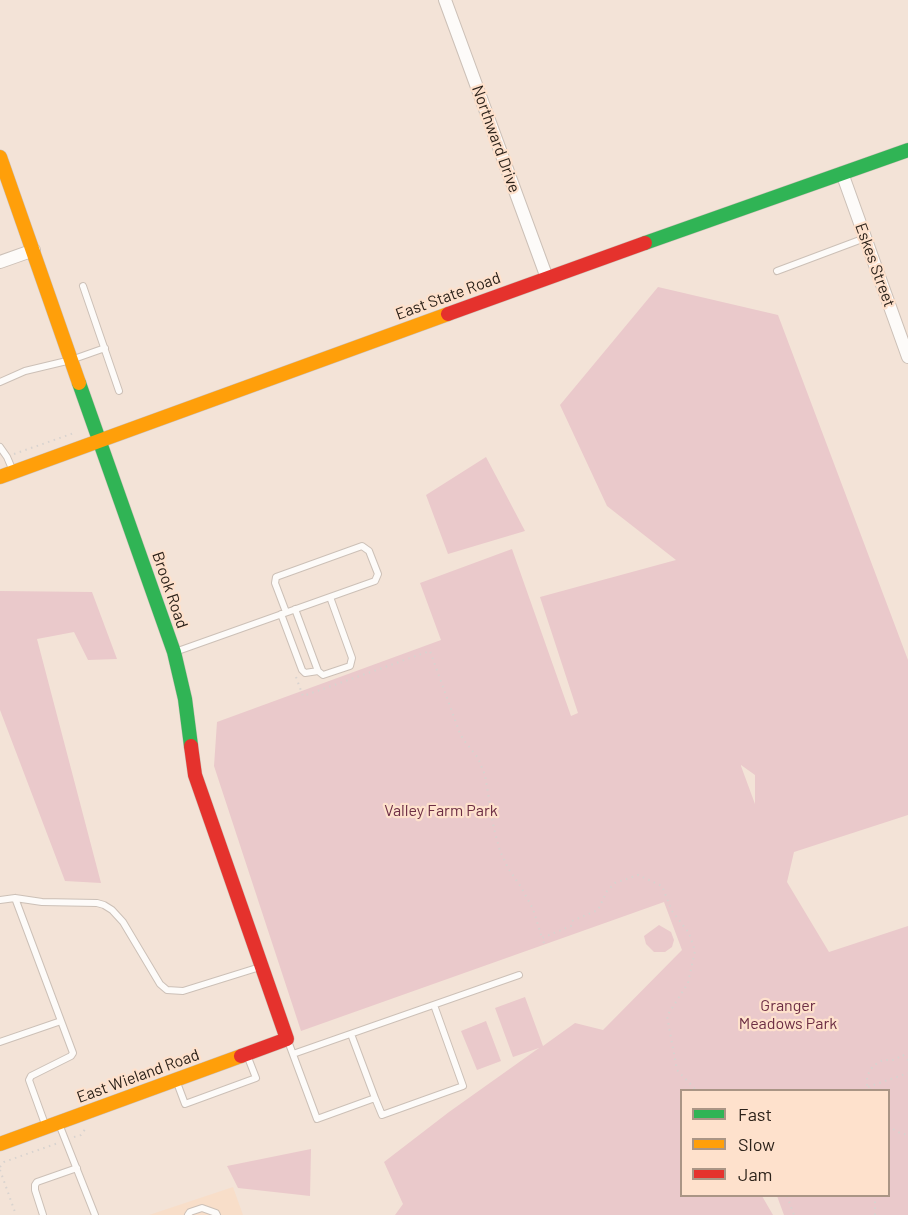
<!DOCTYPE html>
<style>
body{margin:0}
#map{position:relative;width:908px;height:1215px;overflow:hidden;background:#f3e3d7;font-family:Barlow,sans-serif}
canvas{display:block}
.legend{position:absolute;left:680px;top:1089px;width:210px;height:108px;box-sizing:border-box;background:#fee1cc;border:2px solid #aa9585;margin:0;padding:8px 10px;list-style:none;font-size:18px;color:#2c221a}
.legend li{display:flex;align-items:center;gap:12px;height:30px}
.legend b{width:30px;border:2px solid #aa9585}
</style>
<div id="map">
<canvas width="908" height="1215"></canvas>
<ul class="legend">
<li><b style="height:8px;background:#30b455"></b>Fast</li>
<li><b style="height:8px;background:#ff9f0a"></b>Slow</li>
<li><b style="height:8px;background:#e5322d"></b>Jam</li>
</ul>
</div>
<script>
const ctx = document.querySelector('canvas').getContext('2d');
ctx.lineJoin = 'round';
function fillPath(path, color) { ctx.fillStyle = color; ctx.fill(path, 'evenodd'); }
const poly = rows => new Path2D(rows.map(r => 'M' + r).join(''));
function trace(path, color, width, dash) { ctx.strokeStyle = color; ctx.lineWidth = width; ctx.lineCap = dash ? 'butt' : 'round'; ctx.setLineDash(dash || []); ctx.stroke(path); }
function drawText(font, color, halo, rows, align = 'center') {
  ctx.font = font + ' Barlow,sans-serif'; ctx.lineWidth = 4.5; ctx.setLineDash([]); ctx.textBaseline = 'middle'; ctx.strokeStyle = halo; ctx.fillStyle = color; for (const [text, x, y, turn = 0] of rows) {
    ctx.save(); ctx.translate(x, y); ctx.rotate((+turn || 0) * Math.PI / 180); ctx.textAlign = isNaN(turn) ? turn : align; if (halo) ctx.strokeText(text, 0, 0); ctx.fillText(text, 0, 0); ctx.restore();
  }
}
const built = poly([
 [233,1187,243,1215,149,1215]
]);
const green = poly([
 [658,287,778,315,908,660,908,815,794,852,787,882,829,952,908,926,908,1215,784,1215,777,1196,888,1196,888,1090,682,1090,682,1196,762,1196,773,1215,395,1215,403,1204,384,1162,449,1112,539,1048,513,1057,495,1008,525,997,543,1046,575,1023,603,1030,682,950,664,902,301,1031,214,766,217,722,441,640,420,583,512,549,571,716,578,713,540,597,676,560,607,506,560,405],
 [741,765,755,775,755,804,741,766],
 [486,457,525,531,448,554,426,495],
 [0,591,92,592,117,659,88,660,74,632,37,639,101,883,65,881,0,710],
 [659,925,671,932,674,940,672,947,665,952,654,952,646,944,644,936],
 [486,1021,501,1061,477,1070,461,1031],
 [311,1149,310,1196,238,1188,227,1166]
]);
const path = poly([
 [14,454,74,433],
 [296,677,303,696,430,651,459,731,463,739,478,758,485,775,494,829,500,851,508,868,521,887,533,909,542,938],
 [544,943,542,938,571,926,572,921,598,910,607,891,615,883,638,875,662,886,672,911,689,933,695,951,688,983,667,1016,677,1070,696,1090],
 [868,1087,908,1073],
 [871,1090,867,1085,867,1076,873,1066,883,1060,894,1060,903,1055,908,1060],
 [888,1126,900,1133,908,1135],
 [74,1137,81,1135,86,1128],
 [0,1167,4,1162,58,1143],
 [0,1170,16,1215],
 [787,1196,794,1215],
 [875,1215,875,1196]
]);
const lane = poly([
 [777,271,865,238],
 [83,286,119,391],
 [0,382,25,371,71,360,105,348],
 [0,447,7,457,13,471],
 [295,609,318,671,323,675,350,666,352,658,330,597],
 [281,614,302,670,305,673,318,671],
 [175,652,375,581,378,574,369,551,362,546,276,577,275,583,286,612],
 [15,898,73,1053,71,1056,31,1076,29,1080,46,1127],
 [0,900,15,898,42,902,97,903,104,905,112,910,123,922,160,984,167,990,183,991,260,967],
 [351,1034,375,1098],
 [288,1041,317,1119,375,1098,382,1115,463,1086,434,1005],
 [0,1042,61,1021],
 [293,1054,519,975],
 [176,1080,185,1104,256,1078,247,1055],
 [59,1124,95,1215],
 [43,1215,35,1190,35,1185,37,1182,77,1168],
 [188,1215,190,1212,202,1208,216,1213,217,1215]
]);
const street = poly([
 [445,0,547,278],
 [842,173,908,357],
 [0,262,34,250]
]);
const fast = poly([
 [645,243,908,150],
 [79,383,174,652,185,699,191,746]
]);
const slow = poly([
 [0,157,79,383],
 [0,477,448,314],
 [0,1144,241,1056]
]);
const jam = poly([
 [448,314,645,243],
 [191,746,195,775,287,1039,241,1056]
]);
const streetNames = [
 ["Northward Drive",496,139,70],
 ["Eskes Street",875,265,70],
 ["East State Road",448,296,-20],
 ["Brook Road",170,590,71],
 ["East Wieland Road",138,1076,-20]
];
const parkNames = [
 ["Valley Farm Park",441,811],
 ["Granger",788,1006],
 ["Meadows Park",788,1024]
];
fillPath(built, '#f8dec9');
fillPath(green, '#eac9cb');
trace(lane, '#ccc0b7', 8);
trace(street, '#ccc0b7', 14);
trace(fast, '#ccc0b7', 15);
trace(slow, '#ccc0b7', 15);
trace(jam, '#ccc0b7', 15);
trace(path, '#d8d3cf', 2, [1.5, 4.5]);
trace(lane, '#fdfbf9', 6);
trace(street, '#fdfbf9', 12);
trace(fast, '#30b455', 14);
trace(slow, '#ff9f0a', 14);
trace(jam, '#e5322d', 14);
drawText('16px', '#2c221a', '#fee1cc', streetNames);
drawText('16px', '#6d2e44', '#fee1cc', parkNames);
</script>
